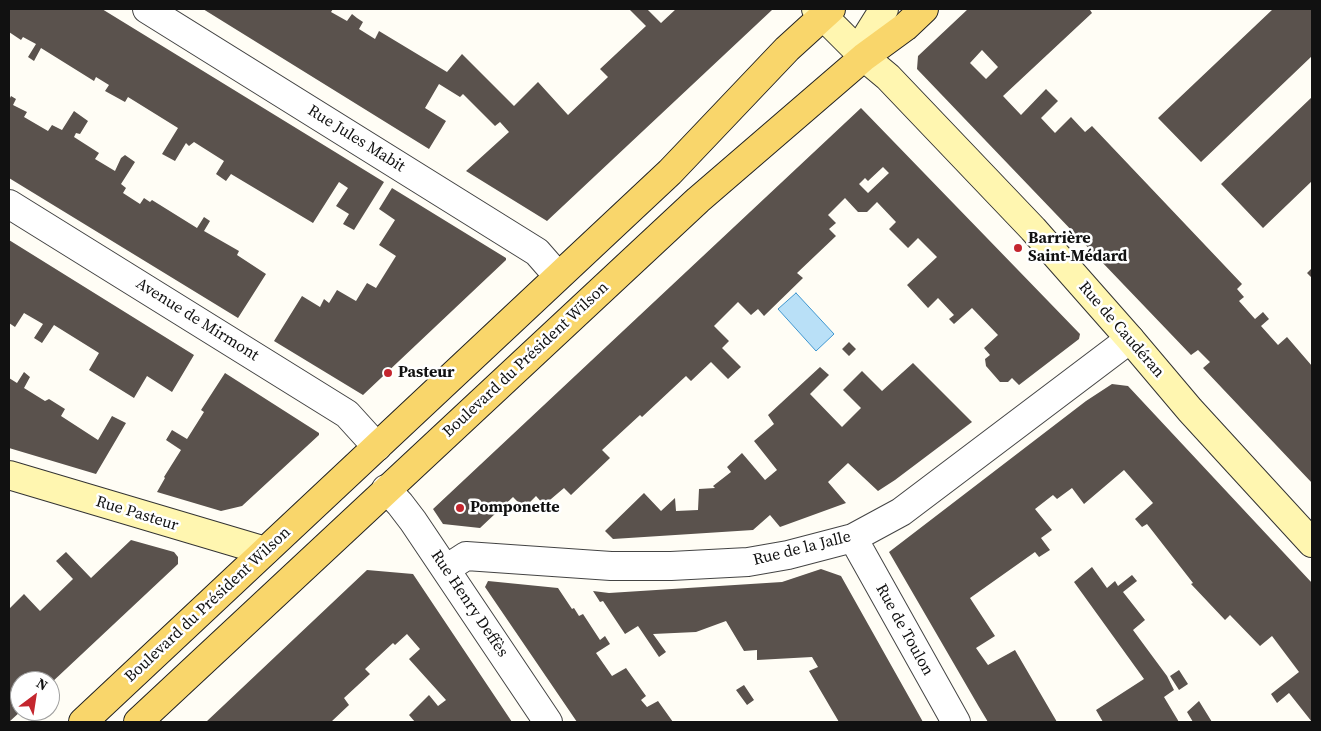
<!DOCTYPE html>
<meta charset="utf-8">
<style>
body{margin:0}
#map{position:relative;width:1321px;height:731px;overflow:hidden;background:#fffdf5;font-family:"Source Serif 4",serif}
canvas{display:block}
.frame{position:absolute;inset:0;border:10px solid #111;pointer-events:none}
.north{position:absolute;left:10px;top:671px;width:50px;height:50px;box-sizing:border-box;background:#fff;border:1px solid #a0a0a0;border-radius:50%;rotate:31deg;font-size:14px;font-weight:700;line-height:20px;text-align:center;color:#111}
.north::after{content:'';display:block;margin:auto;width:18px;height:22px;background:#c4262e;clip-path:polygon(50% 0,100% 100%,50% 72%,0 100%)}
</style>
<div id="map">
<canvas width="1321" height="731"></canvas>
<div class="frame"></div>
<div class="north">N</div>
</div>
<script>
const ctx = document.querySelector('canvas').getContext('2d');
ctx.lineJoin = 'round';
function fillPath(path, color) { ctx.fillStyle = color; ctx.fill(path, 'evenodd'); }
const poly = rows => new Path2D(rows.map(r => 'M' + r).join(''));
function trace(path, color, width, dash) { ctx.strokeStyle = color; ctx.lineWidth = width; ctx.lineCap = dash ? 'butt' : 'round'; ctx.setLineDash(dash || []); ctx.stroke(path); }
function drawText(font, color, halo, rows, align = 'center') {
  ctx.font = font + ' "Source Serif 4",serif'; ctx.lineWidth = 5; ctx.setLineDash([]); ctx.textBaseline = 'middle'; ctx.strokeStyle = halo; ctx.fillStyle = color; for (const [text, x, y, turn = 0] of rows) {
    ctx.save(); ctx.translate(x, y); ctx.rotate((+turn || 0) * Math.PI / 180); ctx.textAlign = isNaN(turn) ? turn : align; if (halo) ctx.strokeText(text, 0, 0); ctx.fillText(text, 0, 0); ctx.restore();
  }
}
const water = poly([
 [796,293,834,334,816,351,778,309,796,293]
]);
const building = poly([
 [9,9,102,9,384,182,354,230,343,224,349,214,336,206,348,188,339,182,313,223,231,174,226,181,216,174,224,161,194,142,189,146,186,143,175,161,162,154,178,128,128,97,125,102,105,91,109,85,96,77,94,81,41,48,34,61,28,57,36,44,23,37,21,40,9,32],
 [203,9,333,9,331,12,347,21,352,14,357,18,363,22,359,29,375,39,379,31,447,72,462,54,514,106,538,82,568,115,608,77,600,69,646,26,629,9,647,9,661,23,676,9,771,9,772,10,547,221,466,171,509,132,500,122,495,126,463,94,460,97,439,84,425,108,446,121,429,149],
 [968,9,1091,9,1090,10,1092,13,1003,96,1021,115,1046,89,1058,101,1041,118,1055,133,1071,117,1085,132,1092,126,1242,284,1237,289,1244,297,1239,301,1255,319,1263,312,1269,319,1261,326,1278,345,1287,337,1312,366,1312,483,1204,369,1203,368,1210,362,1198,350,1191,355,917,69,918,56],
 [982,50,998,67,986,79,970,63],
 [1273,9,1312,9,1312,56,1201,162,1158,118],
 [11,96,16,99,13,105,27,112,24,117,48,131,52,125,62,130,74,111,88,121,80,134,76,133,74,137,99,153,95,159,115,171,121,158,125,155,135,162,121,184,126,188,123,193,140,204,144,198,150,202,152,200,197,228,204,217,210,221,204,231,239,251,237,255,266,274,238,318,9,178,9,100],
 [1312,97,1312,181,1263,228,1221,184],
 [861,108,1080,334,1079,339,1019,385,1012,378,1008,382,1000,382,986,366,985,359,990,355,984,348,998,335,972,308,954,324,949,319,954,315,938,298,928,308,907,285,937,257,918,238,908,248,889,229,896,222,877,202,867,212,858,212,845,198,828,215,836,223,829,229,836,236,797,273,803,278,764,316,758,309,751,315,738,302,714,326,729,341,722,348,741,367,728,379,711,362,691,381,686,376,642,417,640,415,602,450,610,458,571,495,564,488,544,505,536,496,524,508,513,497,480,528,443,524,433,509],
 [883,167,889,173,868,193,859,184,865,178,868,181],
 [392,188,506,258,506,260,363,395,274,341,302,296,320,307,324,299,329,303,337,290,356,301,367,283,376,288,396,256,379,245,395,220,379,209],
 [9,240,194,355,172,392,147,376,134,398,89,370,99,353,54,325,42,343,34,338,43,324,24,313,15,327,9,323],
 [1312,268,1312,278,1307,273],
 [849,342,856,349,849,356,842,349],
 [913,363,972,422,895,480,878,491,848,463,828,482,846,503,780,527,770,515,753,530,613,539,605,531,644,493,661,511,675,498,676,511,698,510,699,489,715,488,713,486,731,472,727,467,742,453,765,480,777,470,754,441,774,424,768,415,820,367,829,375,810,394,842,427,861,408,843,390,862,371,882,391],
 [24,372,30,377,24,388,45,401,49,399,65,409,61,416,98,440,112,416,126,423,96,474,9,448,9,378,17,383],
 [225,373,319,433,319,435,242,506,221,511,157,492,165,478,164,477,181,450,166,440,172,430,187,439,204,412,201,410],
 [1112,384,1128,386,1312,583,1312,722,1289,693,1277,703,1271,694,1299,672,1272,636,1260,646,1230,615,1225,620,1191,584,1193,583,1147,524,1142,527,1135,519,1153,503,1124,470,1084,504,1072,488,1057,499,1053,495,1035,509,1052,530,1041,538,1050,550,1039,557,1035,552,970,598,995,636,976,648,988,665,1015,650,1057,722,988,722,979,707,889,552,1086,401],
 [131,540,174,552,178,557,178,564,50,684,50,681,20,681,20,711,21,711,9,722,9,609,24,594,40,611,73,579,56,561,66,552,91,578],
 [1092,567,1107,588,1115,581,1118,586,1132,575,1137,581,1123,592,1145,620,1133,630,1167,676,1174,690,1164,697,1179,722,1103,722,1096,710,1144,679,1074,582],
 [821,569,841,576,923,722,839,722,809,671,818,667,812,657,757,660,757,650,744,651,726,621,696,632,653,634,666,652,659,657,638,626,625,634,603,601,600,602,593,591,609,593,782,582],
 [367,570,413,574,512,722,415,722,409,715,429,695,438,706,446,700,409,659,420,649,407,634,395,645,393,643,365,669,370,674,344,698,349,705,331,722,206,722],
 [488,581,558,588,572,609,574,608,579,616,583,614,600,640,605,636,610,644,596,653,612,676,626,668,646,696,641,700,647,707,658,701,673,722,577,722,485,587],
 [1179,670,1188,684,1179,690,1170,676],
 [744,685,754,700,747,705,736,690],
 [1199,701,1212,722,1193,722,1187,712]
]);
const street = poly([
 [147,9,537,252,558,276],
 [9,204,347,414,377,447],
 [386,489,400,504,413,521,548,722],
 [853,538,956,722],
 [446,569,466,556,611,566,671,566,748,562,788,555,853,538,901,512,1130,339]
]);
const secondary = poly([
 [816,9,864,57,888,77,1033,229,1130,339,1190,410,1312,543],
 [864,57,864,41,884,9],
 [9,475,265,551]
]);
const primary = poly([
 [83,722,670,172,787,49,831,9],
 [138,722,698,200,864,57,905,27,924,9]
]);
const markers = [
 [1018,248,5,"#c4262e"],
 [388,373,5,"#c4262e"],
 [460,508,5,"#c4262e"]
];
const streetNames = [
 ["Rue Jules Mabit",356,139,32],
 ["Avenue de Mirmont",197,320,32],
 ["Rue de Caudéran",1121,330,49],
 ["Boulevard du Président Wilson",526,360,-43],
 ["Rue Pasteur",137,514,17],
 ["Rue de la Jalle",802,549,-14],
 ["Rue Henry Deffès",469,604,56],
 ["Boulevard du Président Wilson",208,605,-43],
 ["Rue de Toulon",904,630,61]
];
const poiNames = [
 ["Barrière",1028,239],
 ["Saint-Médard",1028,257],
 ["Pasteur",398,373],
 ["Pomponette",470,508]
];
fillPath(water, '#b9e0f7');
trace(water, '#3f96cf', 1);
fillPath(building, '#5a524d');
trace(street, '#444', 30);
trace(secondary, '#333', 30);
trace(primary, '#222', 30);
trace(street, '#fff', 28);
trace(secondary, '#fff6b0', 28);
trace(primary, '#f9d66b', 28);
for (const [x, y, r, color] of markers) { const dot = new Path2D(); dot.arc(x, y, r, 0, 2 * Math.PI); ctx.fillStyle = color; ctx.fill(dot); trace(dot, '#fff', 2); }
drawText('16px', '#111', '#fff', streetNames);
drawText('bold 16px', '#111', '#fff', poiNames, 'left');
</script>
